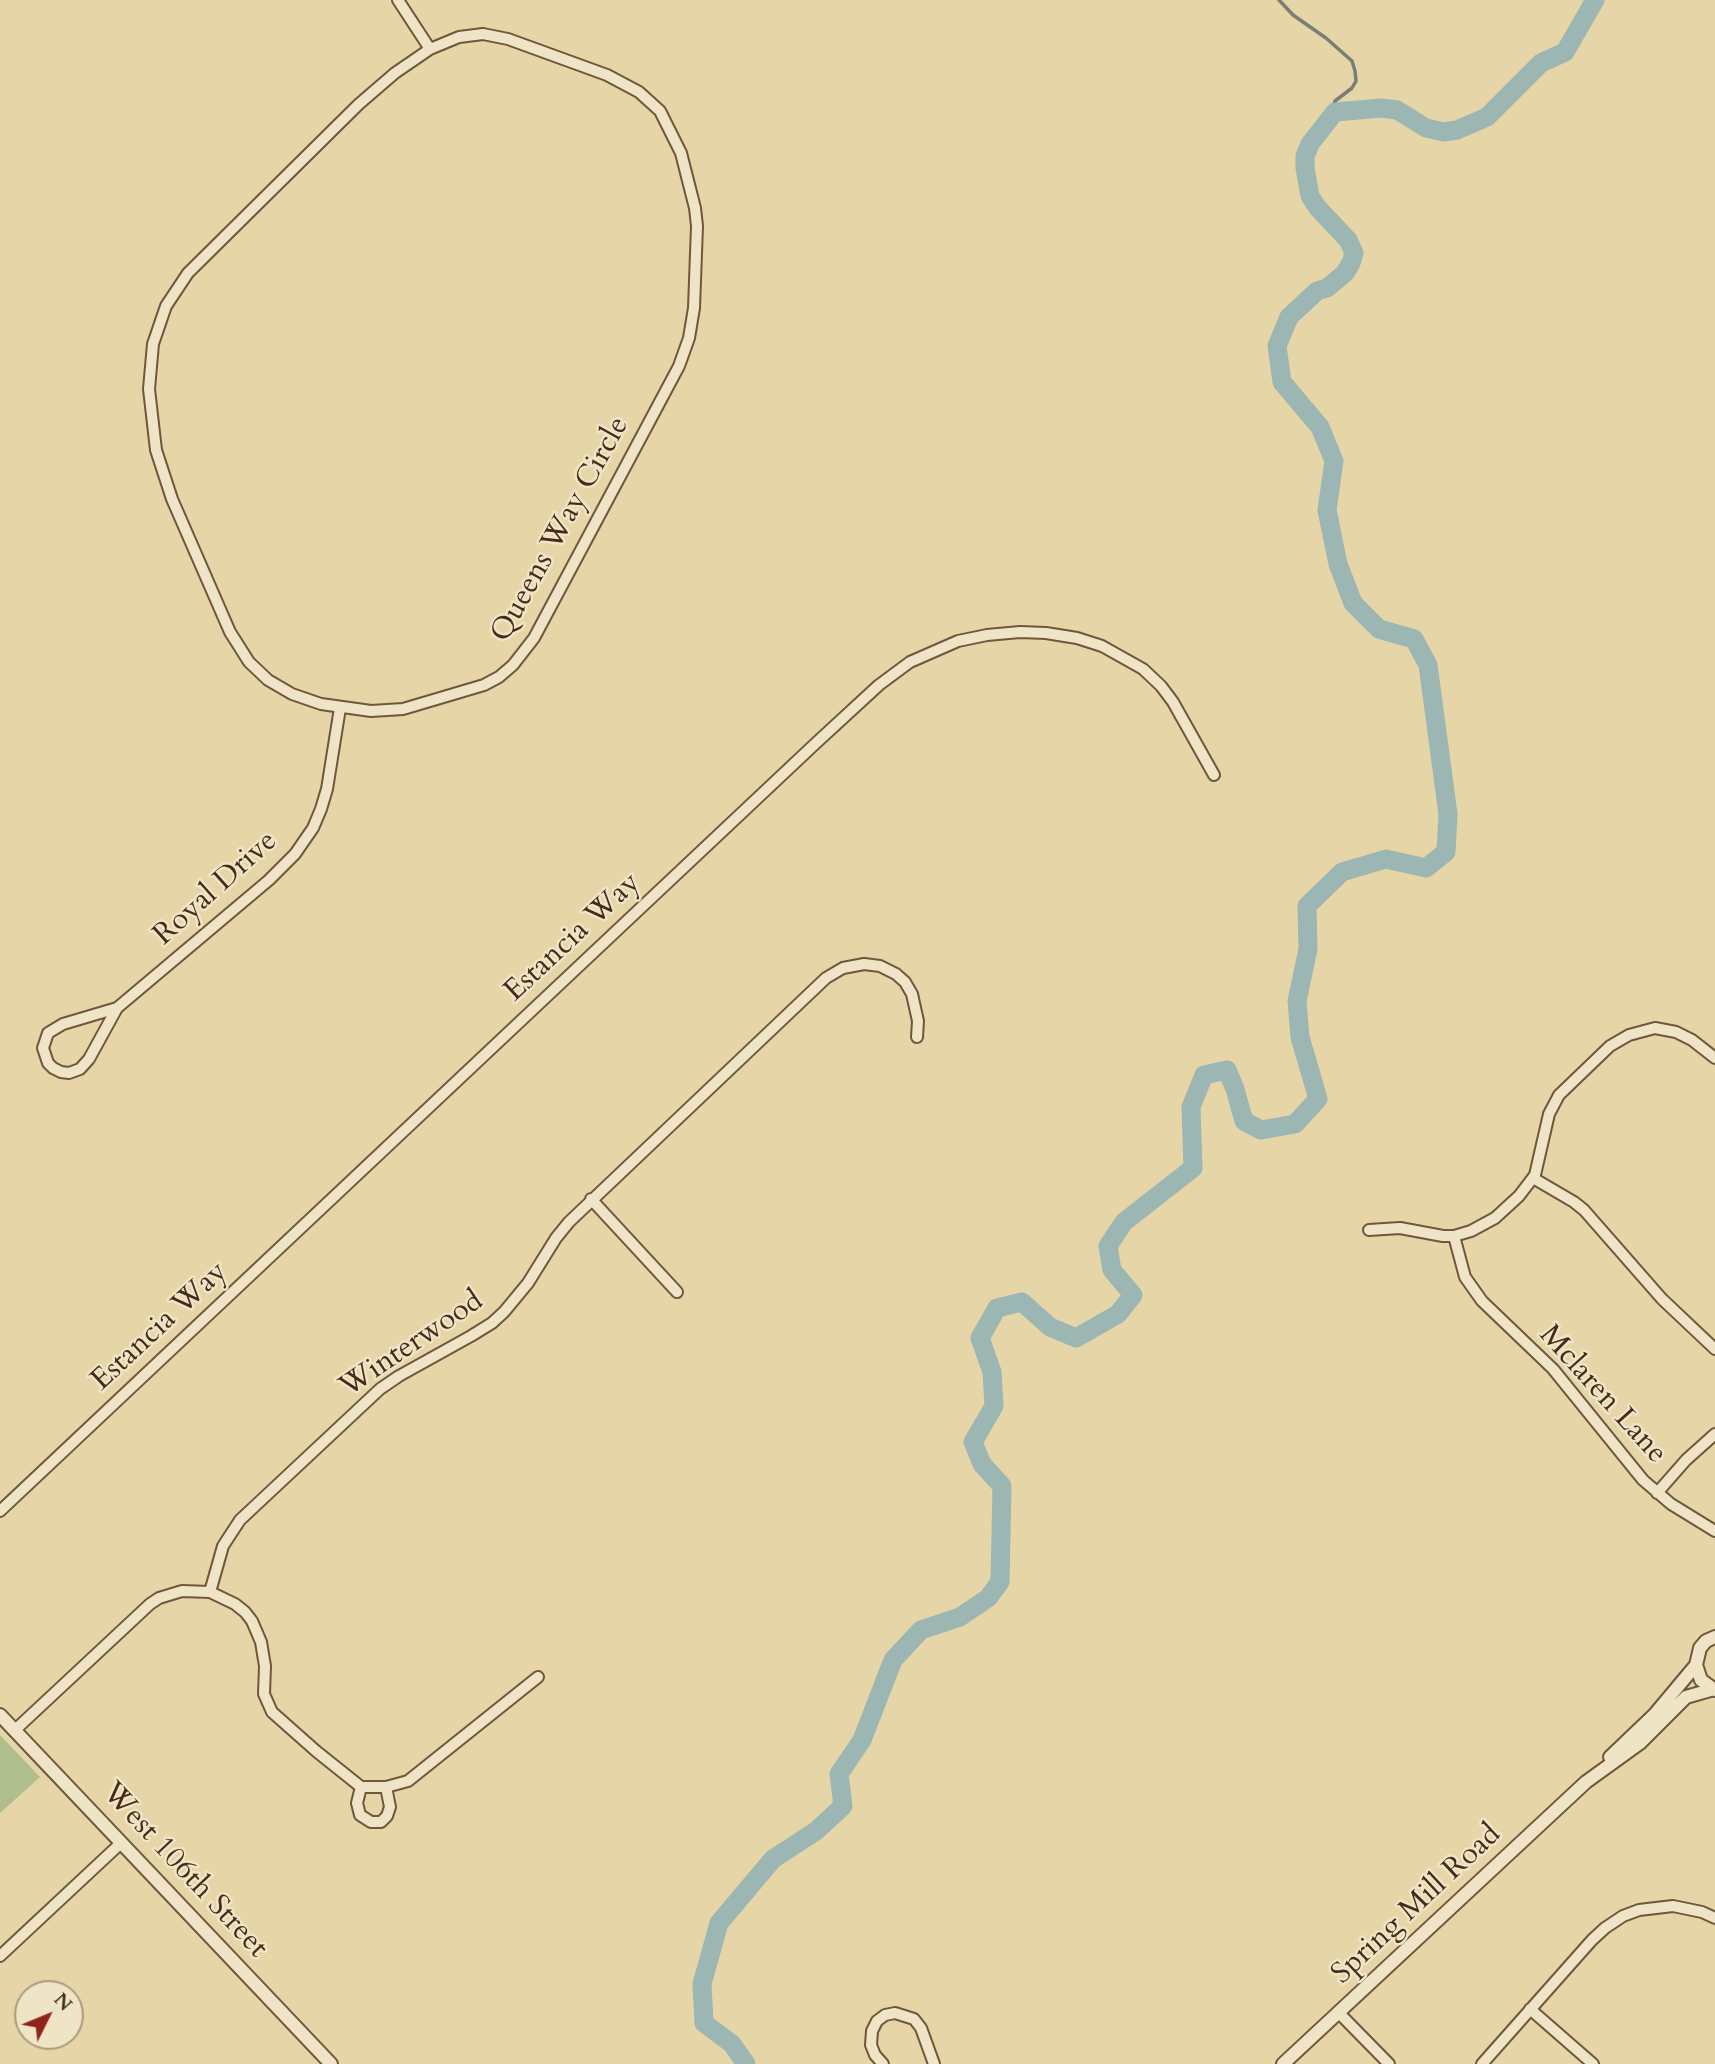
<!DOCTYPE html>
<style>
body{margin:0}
#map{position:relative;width:1715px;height:2064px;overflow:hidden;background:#e6d5a6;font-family:Cardo,serif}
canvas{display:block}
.north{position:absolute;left:14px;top:1980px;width:70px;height:70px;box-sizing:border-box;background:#efe4c5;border:2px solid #ac9a81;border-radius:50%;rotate:47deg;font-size:19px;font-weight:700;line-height:28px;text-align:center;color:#472b1a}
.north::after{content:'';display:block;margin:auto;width:24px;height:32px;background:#8f2418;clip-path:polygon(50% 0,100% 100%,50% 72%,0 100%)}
</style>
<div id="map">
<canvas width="1715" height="2064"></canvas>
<div class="north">N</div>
</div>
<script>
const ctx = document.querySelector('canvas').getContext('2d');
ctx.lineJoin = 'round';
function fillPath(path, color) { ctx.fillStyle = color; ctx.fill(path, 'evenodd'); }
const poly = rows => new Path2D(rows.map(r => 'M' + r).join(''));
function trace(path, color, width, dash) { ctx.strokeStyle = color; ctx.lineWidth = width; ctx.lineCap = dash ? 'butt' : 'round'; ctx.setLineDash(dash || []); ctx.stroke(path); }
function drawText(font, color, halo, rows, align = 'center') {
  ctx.font = font + ' Cardo,serif'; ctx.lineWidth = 5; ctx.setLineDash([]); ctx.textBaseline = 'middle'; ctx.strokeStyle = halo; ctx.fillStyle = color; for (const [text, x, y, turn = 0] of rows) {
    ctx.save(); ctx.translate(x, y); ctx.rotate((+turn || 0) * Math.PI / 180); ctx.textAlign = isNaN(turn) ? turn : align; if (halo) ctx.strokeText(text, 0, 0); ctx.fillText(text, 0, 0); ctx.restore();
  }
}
const green = poly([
 [0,1735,40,1777,0,1813]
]);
const stream = poly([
 [1279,0,1293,15,1326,38,1352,61,1355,71,1356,81,1352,88,1335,101,1332,109,1332,117]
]);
const river = poly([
 [746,2064,732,2044,704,2023,702,1984,719,1923,773,1859,816,1831,843,1806,839,1774,862,1740,893,1660,921,1630,960,1617,988,1598,1000,1582,1002,1486,982,1464,973,1442,994,1406,992,1372,980,1338,997,1308,1022,1302,1050,1327,1076,1338,1118,1314,1133,1295,1112,1270,1108,1246,1124,1222,1193,1168,1191,1107,1204,1075,1227,1070,1235,1089,1244,1121,1261,1130,1295,1124,1318,1099,1300,1037,1297,1001,1308,949,1307,906,1342,872,1386,859,1426,868,1446,852,1448,814,1428,665,1414,639,1379,629,1353,603,1338,564,1327,510,1334,461,1320,427,1282,382,1277,346,1289,317,1317,291,1327,288,1345,273,1351,263,1354,253,1348,240,1317,207,1310,196,1305,168,1305,156,1310,144,1335,112,1382,108,1397,110,1426,128,1444,132,1457,130,1487,117,1541,63,1565,52,1595,0]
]);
const minor = poly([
 [398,0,430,49],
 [483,34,508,39,607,75,639,92,660,111,681,153,695,208,697,226,694,308,689,338,679,366,646,428,534,638,513,665,499,677,484,685,403,709,371,711,321,704,292,694,268,680,249,662,230,632,172,499,156,450,149,389,153,344,166,306,188,273,359,104,395,73,430,49,459,37,483,34],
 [117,1008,269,880,295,854,313,828,321,809,327,789,340,708],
 [117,1008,89,1059,80,1069,69,1073,61,1072,53,1068,48,1063,43,1048,48,1033,63,1024,117,1008],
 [1533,1178,1574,1202,1584,1210,1662,1299,1715,1349],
 [591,1199,677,1292],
 [1369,1230,1400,1228,1443,1236,1454,1236,1471,1231,1495,1218,1519,1196,1535,1175,1549,1114,1559,1095,1610,1046,1629,1035,1655,1028,1676,1032,1692,1040,1715,1058],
 [1454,1236,1465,1277,1482,1301,1553,1369,1643,1480,1671,1504,1715,1531],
 [1657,1493,1686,1460,1715,1434],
 [0,1511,816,743,879,685,910,662,958,641,987,635,1020,632,1046,633,1077,638,1102,646,1143,669,1161,686,1173,702,1214,775],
 [210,1592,223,1546,240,1520,380,1389,399,1376,471,1336,492,1323,504,1312,528,1283,556,1238,569,1222,826,978,843,968,864,964,880,966,896,974,905,982,912,994,918,1021,917,1037],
 [15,1730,150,1604,159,1598,182,1591,210,1592,235,1604,245,1612,252,1621,261,1642,265,1666,264,1694,272,1712,316,1751,361,1787,386,1787,408,1781,538,1677],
 [361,1787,357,1803,360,1815,371,1822,381,1822,387,1816,390,1807,386,1787],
 [0,1956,121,1843],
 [1530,2009,1593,2064],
 [1339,2013,1389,2064],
 [883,2064,875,2055,871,2045,872,2031,877,2021,885,2015,895,2013,914,2019,921,2028,934,2064],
 [1482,2064,1592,1940,1605,1928,1623,1916,1639,1910,1673,1906,1702,1912,1715,1918]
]);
const tertiary = poly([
 [1715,1637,1706,1641,1700,1648,1696,1665,1701,1680,1715,1690],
 [0,1715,331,2064],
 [1610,1757,1655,1714,1696,1665],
 [1283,2064,1586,1782,1640,1743,1686,1697,1714,1689]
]);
const streetNames = [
 ["Queens Way Circle",561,530,-61],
 ["Royal Drive",216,889,-42],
 ["Estancia Way",573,938,-43],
 ["Estancia Way",160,1327,-43],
 ["Winterwood",412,1345,-34],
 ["Mclaren Lane",1602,1395,48],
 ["West 106th Street",184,1871,47],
 ["Spring Mill Road",1417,1905,-43]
];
fillPath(green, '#aebe8c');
trace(stream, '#797e76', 3.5);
trace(river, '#9bb6b3', 19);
trace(minor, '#6f563d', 14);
trace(tertiary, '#6f563d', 16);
trace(minor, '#efe4c5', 10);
trace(tertiary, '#efe4c5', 12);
drawText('30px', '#472b1a', '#efe4c5', streetNames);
</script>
